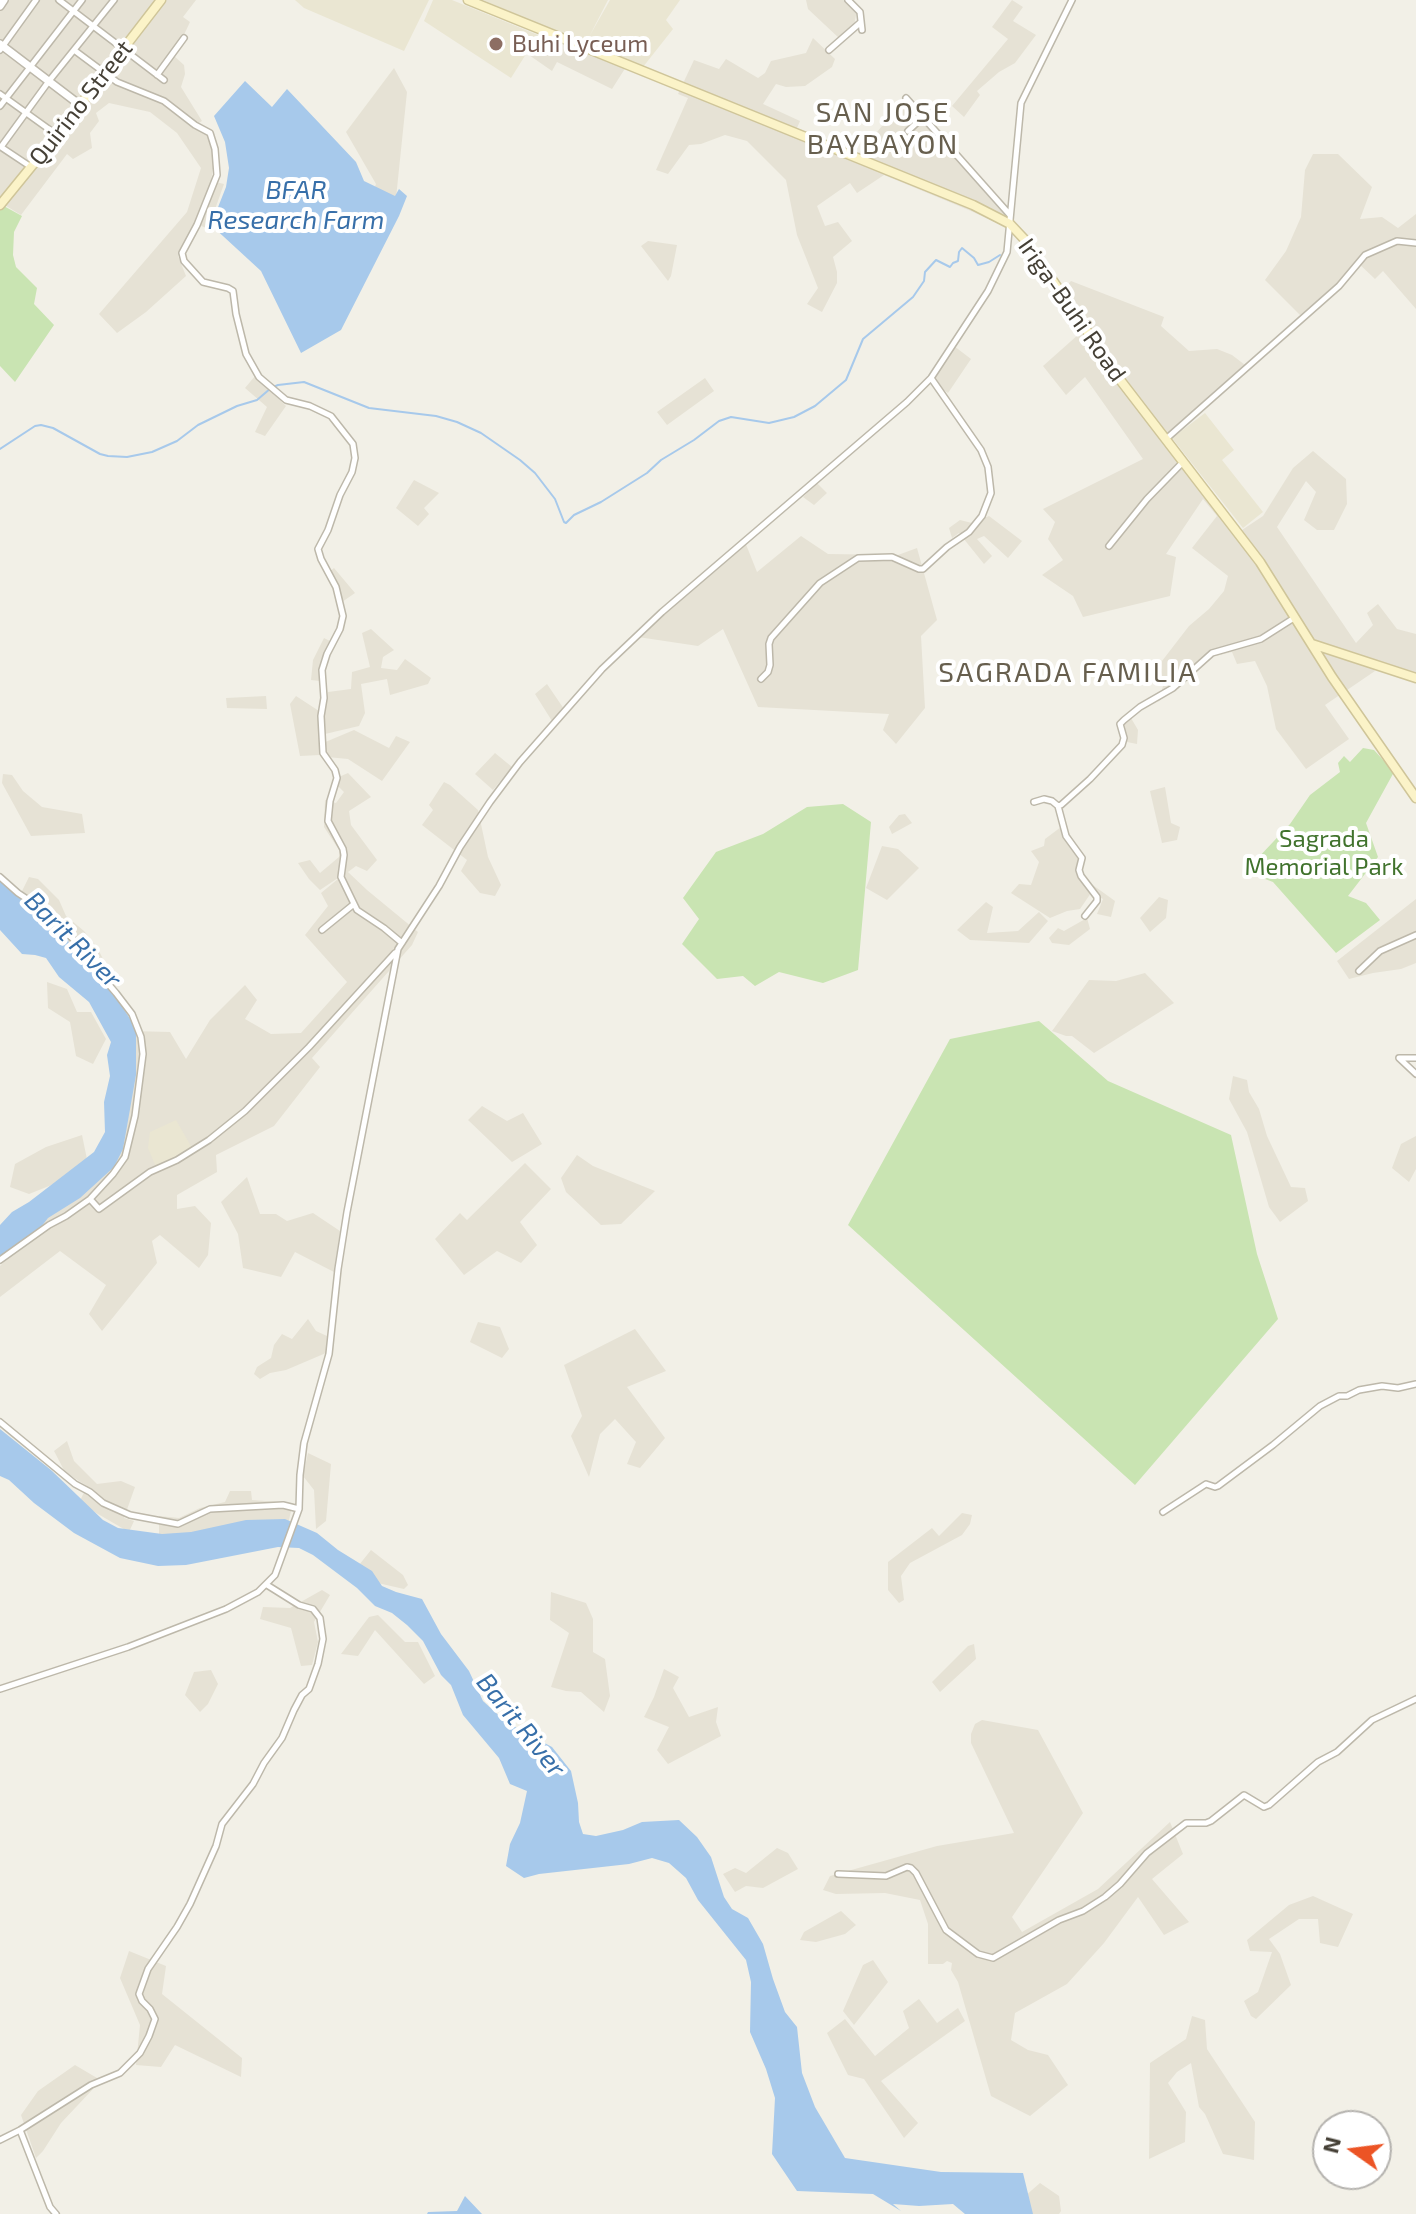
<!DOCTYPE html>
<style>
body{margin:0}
#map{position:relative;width:1416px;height:2214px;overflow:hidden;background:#f2f0e7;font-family:"Exo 2",sans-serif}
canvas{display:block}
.north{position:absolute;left:1312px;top:2110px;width:80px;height:80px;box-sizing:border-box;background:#fff;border:2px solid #b5b3af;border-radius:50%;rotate:284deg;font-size:22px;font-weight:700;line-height:32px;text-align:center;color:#454036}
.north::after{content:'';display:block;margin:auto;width:28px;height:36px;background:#ec5425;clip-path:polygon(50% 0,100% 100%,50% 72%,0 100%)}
</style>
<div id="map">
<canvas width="1416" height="2214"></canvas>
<div class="north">N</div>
</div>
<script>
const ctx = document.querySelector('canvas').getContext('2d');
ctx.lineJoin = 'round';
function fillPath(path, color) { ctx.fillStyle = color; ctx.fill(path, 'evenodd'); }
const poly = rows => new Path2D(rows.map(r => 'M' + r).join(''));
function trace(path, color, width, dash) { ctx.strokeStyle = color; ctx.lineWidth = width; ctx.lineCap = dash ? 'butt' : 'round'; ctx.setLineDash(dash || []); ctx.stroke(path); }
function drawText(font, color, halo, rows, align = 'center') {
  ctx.font = font + ' "Exo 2",sans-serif'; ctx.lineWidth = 8; ctx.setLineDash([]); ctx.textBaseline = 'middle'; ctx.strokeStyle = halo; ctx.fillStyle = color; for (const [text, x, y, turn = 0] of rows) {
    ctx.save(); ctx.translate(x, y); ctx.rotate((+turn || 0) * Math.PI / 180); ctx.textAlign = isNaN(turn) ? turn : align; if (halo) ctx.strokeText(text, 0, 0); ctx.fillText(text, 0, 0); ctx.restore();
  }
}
const residential = poly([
 [0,0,158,0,0,203],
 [164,0,196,0,183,17,190,22,174,56,184,65,185,74,181,87,202,121,197,124,167,100,117,80,108,73,125,52,164,82,167,79,126,49],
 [806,0,843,0,857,10,854,26,840,39,808,9],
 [1012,0,1023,7,1013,21,1036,35,1015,63,999,72,977,91,980,95,964,117,952,106,1008,39,992,27],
 [541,33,626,67,612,89,557,62,552,71,529,55],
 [813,38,835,59,832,67,805,86,786,87,776,84,763,104,800,121,797,128,859,153,900,105,929,125,1007,208,1003,226,971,211,884,175,857,193,850,183,817,206,825,226,838,222,852,241,833,257,837,272,837,283,822,312,807,304,818,288,797,235,786,180,747,141,725,135,701,144,689,145,668,174,656,170,688,98,678,94,694,60,719,69,726,59,758,78,765,73,771,61,806,53],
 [394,68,407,92,393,227,361,225,376,184,346,132],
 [105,76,159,100,208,132,214,162,211,181,224,184,208,229,195,223,178,256,186,276,146,312,117,333,99,314,187,212,201,168,177,133,150,112,109,103,96,113,99,121,90,133,92,148,73,159,67,154,21,215,3,204],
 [1313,154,1338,154,1372,187,1360,219,1382,217,1398,228,1416,214,1416,309,1383,271,1375,279,1356,261,1337,284,1300,315,1265,280,1286,251,1301,217,1305,170],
 [648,241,677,245,671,276,668,281,641,246],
 [1071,281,1164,317,1161,326,1189,351,1217,349,1232,355,1249,368,1171,438,1242,530,1263,516,1293,468,1313,451,1346,479,1347,504,1334,530,1317,530,1304,520,1316,492,1306,481,1277,527,1356,643,1373,625,1367,613,1378,604,1397,629,1416,634,1416,680,1368,661,1375,671,1325,705,1349,739,1306,769,1276,729,1267,686,1255,661,1237,664,1232,652,1212,657,1158,702,1164,683,1161,672,1162,661,1189,626,1209,609,1224,591,1228,576,1192,548,1217,516,1203,499,1166,554,1176,557,1170,596,1083,617,1073,596,1042,575,1063,560,1048,539,1055,522,1043,509,1143,459,1085,377,1066,395,1043,366,1088,326,1062,290],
 [954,346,971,359,948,393,932,382],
 [255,376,286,406,265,436,255,432,267,407,245,388],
 [705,378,714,391,667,425,657,412],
 [414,480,439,493,424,508,429,514,418,526,396,508],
 [817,483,827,493,814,505,803,497],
 [989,516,1022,541,1008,558,984,536,977,539,992,556,984,564,959,533,952,538,949,528,960,520,972,523],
 [801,536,828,554,898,555,917,548,937,620,921,636,925,708,896,744,883,730,889,714,758,707,723,629,698,646,638,637,745,542,757,572],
 [334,568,355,593,342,602,328,573],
 [371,629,394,650,383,657,381,668,397,670,405,659,431,678,428,684,390,695,387,679,361,684,365,713,359,726,325,734,323,714,328,692,351,689,352,672,370,667,362,633],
 [324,638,330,641,321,660,320,681,311,680,313,660],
 [547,684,564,709,552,721,535,694],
 [266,696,267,709,227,708,226,698],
 [296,696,319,711,320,755,300,756,290,704],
 [1131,718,1138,730,1137,744,1127,742,1123,725],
 [354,730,389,748,396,736,410,742,382,781,348,759,327,757,323,743],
 [495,753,512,767,493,790,475,774],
 [348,773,371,797,349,811,351,825,377,860,367,871,356,866,348,872,367,890,418,932,412,945,312,1058,320,1067,274,1126,216,1155,217,1172,177,1195,177,1209,195,1206,211,1223,208,1255,199,1268,160,1235,152,1241,157,1263,102,1331,89,1314,106,1285,60,1251,0,1297,0,1266,44,1218,104,1176,132,1031,170,1032,186,1059,210,1020,245,985,257,1000,245,1019,271,1034,301,1033,347,982,305,935,328,906,321,893,344,874,320,890,309,879,298,863,310,860,320,873,339,857,339,850,324,827,325,800,336,803,344,792,332,780],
 [3,774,12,775,23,791,42,807,82,814,85,833,31,836,2,783],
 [444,782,450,785,478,810,488,857,501,885,495,896,480,893,461,871,467,860,422,825,433,810,429,805],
 [1165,787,1171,823,1180,827,1177,840,1162,843,1150,791],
 [905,814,912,823,892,834,889,827,899,815],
 [1061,827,1068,831,1085,861,1079,871,1083,878,1115,901,1111,917,1097,914,1103,899,1091,893,1080,909,1067,911,1050,918,1011,893,1019,884,1031,885,1039,862,1031,851,1044,846,1045,839],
 [882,846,898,849,919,868,887,900,866,888],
 [29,877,38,879,59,900,66,916,84,931,97,947,110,973,92,977,80,966,68,944,25,908,22,891],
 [1159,897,1168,900,1166,918,1150,932,1140,918],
 [1416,899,1416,963,1401,969,1373,973,1349,979,1337,961],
 [986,902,993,907,987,933,1018,931,1039,912,1048,921,1029,943,970,940,957,930],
 [1087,918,1090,929,1069,945,1052,943,1049,938,1058,928,1064,931],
 [1145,973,1174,1003,1094,1053,1072,1036,1066,1036,1052,1031,1089,980,1116,981],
 [47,982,67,989,77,1012,91,1012,106,1039,93,1064,76,1056,70,1022,48,1008],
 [1233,1076,1247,1080,1249,1092,1259,1109,1267,1136,1291,1187,1305,1188,1308,1201,1280,1222,1269,1207,1247,1132,1229,1099],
 [482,1106,507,1121,523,1113,542,1144,512,1162,468,1120],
 [82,1135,88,1164,59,1182,29,1194,10,1187,15,1164,46,1147],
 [1416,1136,1416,1169,1409,1182,1392,1168,1401,1144],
 [577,1155,593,1166,655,1191,621,1224,601,1225,566,1192,561,1178],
 [525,1163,551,1189,520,1222,537,1245,521,1263,497,1251,464,1275,435,1239,460,1213,467,1220],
 [247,1177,260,1214,276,1214,287,1221,313,1213,340,1231,334,1272,295,1252,281,1277,243,1268,238,1234,221,1202],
 [308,1319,316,1331,327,1336,326,1353,286,1370,270,1373,260,1379,254,1374,257,1367,271,1358,274,1345,282,1334,292,1339],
 [478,1322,500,1327,509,1349,502,1358,470,1342],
 [635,1329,666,1371,627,1387,665,1438,640,1468,627,1464,636,1442,615,1419,600,1434,589,1477,571,1436,582,1416,564,1365],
 [67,1441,74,1461,97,1484,121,1481,135,1487,124,1518,134,1521,129,1532,79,1503,87,1486,65,1472,54,1451],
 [308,1453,331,1464,326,1521,316,1529,314,1490,303,1476],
 [230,1491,251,1491,252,1500,293,1503,288,1524,192,1535,159,1536,159,1516,179,1518,200,1508,225,1502],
 [962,1513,972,1515,970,1524,962,1535,910,1563,901,1576,904,1600,899,1603,888,1590,888,1562,932,1528,939,1536],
 [371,1550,403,1575,408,1585,404,1589,369,1581,355,1570],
 [322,1590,330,1595,314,1622,318,1642,312,1665,301,1666,291,1628,260,1619,263,1607,290,1608],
 [551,1592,586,1603,593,1619,593,1652,605,1659,610,1696,604,1712,581,1692,566,1691,551,1687,569,1633,550,1620],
 [378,1615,405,1642,418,1642,435,1676,424,1684,375,1630,358,1656,341,1654,369,1617],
 [974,1644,976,1659,940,1692,932,1682,968,1646],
 [664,1669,679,1677,673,1688,689,1717,718,1707,716,1722,721,1736,668,1764,657,1750,669,1727,644,1717,654,1697],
 [211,1670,218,1684,208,1704,200,1712,185,1695,194,1672],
 [982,1720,1038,1730,1083,1813,1012,1917,1022,1932,1098,1889,1170,1822,1183,1854,1152,1879,1189,1922,1164,1935,1138,1897,1104,1943,1067,1984,1015,2013,1011,2040,1028,2050,1048,2055,1068,2085,1030,2116,991,2096,958,1982,951,1970,952,1963,947,1961,943,1964,928,1964,928,1924,920,1900,885,1893,836,1894,823,1890,830,1876,937,1846,1014,1833,971,1743,971,1734,975,1724],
 [777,1848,788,1853,798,1869,763,1888,746,1886,735,1892,723,1874,735,1868,746,1873],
 [1313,1896,1353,1914,1338,1947,1320,1943,1318,1919,1299,1919,1269,1939,1280,1954,1291,1985,1256,2019,1251,2016,1244,2001,1258,1992,1272,1952,1250,1951,1247,1940,1289,1905],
 [841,1911,856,1925,845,1934,816,1942,800,1940,804,1932],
 [129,1951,166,1966,162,1994,242,2058,241,2077,175,2045,161,2067,136,2065,140,2025,120,1978],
 [873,1960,888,1982,854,2025,843,2011,863,1965],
 [919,1999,937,2023,958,2008,965,2021,881,2081,918,2123,904,2138,864,2079,848,2075,827,2033,845,2019,875,2056,909,2028,903,2011],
 [1192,2016,1205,2020,1207,2049,1255,2122,1254,2160,1223,2154,1205,2114,1199,2107,1191,2063,1177,2072,1168,2083,1186,2112,1185,2142,1149,2159,1150,2063,1186,2039],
 [75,2065,97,2078,93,2089,61,2123,43,2151,36,2158,21,2115,38,2091],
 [1040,2183,1059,2196,1061,2211,1059,2214,1030,2214,1024,2197]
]);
const education = poly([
 [295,0,429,0,404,51,304,8],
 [433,0,452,0,538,35,511,78,424,21],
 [483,0,608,0,589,37,610,0,680,0,666,20,673,29,643,67,585,44],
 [1205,413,1234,450,1222,460,1263,512,1243,528,1172,438],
 [176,1120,192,1148,176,1159,156,1167,148,1148,150,1132]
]);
const green = poly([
 [2,205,22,216,14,232,13,255,16,267,37,288,34,304,54,325,15,382,0,366,0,208],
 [1363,748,1374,750,1394,772,1366,823,1378,857,1348,896,1366,903,1380,920,1336,953,1273,882,1252,874,1256,860,1290,824,1310,795,1340,772,1338,763,1344,756,1350,762],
 [843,804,871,822,858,970,823,983,779,972,755,986,743,976,717,979,682,944,699,919,683,898,716,852,763,834,807,807],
 [1039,1021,1108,1081,1231,1135,1257,1254,1278,1319,1135,1485,848,1225,950,1039]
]);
const water = poly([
 [245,81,272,107,287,89,356,162,364,181,395,196,399,189,407,196,399,216,341,330,301,353,261,271,211,225,226,187,229,168,225,142,214,116],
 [0,880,45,916,68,939,70,950,114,994,136,1028,136,1075,123,1149,114,1167,80,1198,48,1218,37,1232,0,1257,0,1225,12,1212,29,1202,94,1152,105,1132,104,1102,110,1076,107,1055,111,1042,89,1002,59,977,46,958,35,955,22,954,0,930],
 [0,1429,51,1470,103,1520,118,1528,162,1534,191,1532,246,1520,285,1519,317,1533,338,1550,372,1571,382,1586,396,1592,422,1599,441,1634,469,1671,483,1701,506,1722,552,1747,571,1771,578,1803,579,1822,583,1834,596,1836,623,1830,642,1822,679,1820,697,1837,711,1857,724,1897,732,1909,748,1918,763,1944,773,1979,785,2012,797,2027,802,2073,815,2107,845,2158,941,2172,1023,2173,1033,2214,965,2214,953,2204,919,2206,893,2204,901,2211,873,2194,797,2191,772,2154,775,2098,766,2069,750,2032,751,1982,746,1960,698,1900,686,1878,669,1863,652,1858,629,1864,539,1874,524,1878,506,1866,510,1844,520,1823,527,1791,510,1784,499,1758,463,1715,451,1685,441,1675,423,1641,407,1625,392,1613,375,1606,357,1588,313,1555,299,1548,278,1547,186,1565,158,1566,120,1558,74,1533,34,1503,9,1480,0,1476],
 [465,2196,482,2214,427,2214,428,2212,457,2211]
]);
const stream = poly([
 [0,449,35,426,41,425,53,428,100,454,108,456,127,457,152,452,177,441,198,425,237,406,257,400,271,388,278,385,304,382,369,408,436,416,457,422,481,433,520,460,535,473,555,499,564,522,566,523,574,515,601,502,647,473,661,460,694,440,719,421,731,417,769,423,794,417,815,406,846,380,863,339,913,297,924,281,925,272,936,260,950,267,953,263,958,261,959,252,962,248,974,258,978,265,989,262,1000,255]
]);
const minor = poly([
 [59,0,164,80],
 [848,0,860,12,862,30],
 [0,50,36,0],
 [74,50,117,82,164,101,195,125,210,133,215,149,217,175,197,225,182,253,184,261,203,282,228,288,233,291,236,314,246,354,259,377,286,400,310,406,331,416,353,444,355,458,352,472,340,495,328,530,318,549,321,559,336,587,343,616,340,629,327,654,322,670,324,698,321,716,323,753,335,770,337,778,330,801,328,821,343,849,344,855,341,877,357,910,384,928,402,943],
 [829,50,861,22],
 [157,75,184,38],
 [0,94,57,135],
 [906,98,1010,215],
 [0,106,82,0],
 [908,131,924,116],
 [1,147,49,81,114,0],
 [1,147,31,167],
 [1166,439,1339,286,1365,255,1397,241,1416,243],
 [1109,546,1147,499,1183,462],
 [761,679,768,672,770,665,769,644,771,638,820,583,858,558,892,557,919,569,923,569,947,547,969,532,982,516,991,493,988,467,981,450,931,378],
 [1034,802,1044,799,1052,801,1058,806,1061,805,1090,779,1122,745,1124,738,1120,724,1124,720,1140,707,1173,688,1212,653,1261,639,1294,618],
 [1058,806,1066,836,1082,858,1079,870,1081,876,1097,897,1097,901,1085,916],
 [0,877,18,893,48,913,77,943,91,964,116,993,132,1014,141,1037,143,1054,135,1116,125,1157,113,1174,90,1199,66,1216,49,1225,0,1260],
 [322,930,354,904],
 [1359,971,1380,951,1416,935],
 [1416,1058,1399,1058,1416,1074],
 [90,1199,99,1209,150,1172,177,1160,209,1140,245,1111,309,1047,395,953],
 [0,1422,75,1484,90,1492,103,1503,130,1515,178,1524,210,1509,283,1505,299,1509],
 [1163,1512,1206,1484,1215,1487,1218,1486,1273,1445,1320,1406,1339,1396,1347,1396,1359,1390,1382,1386,1398,1388,1416,1384],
 [0,1689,128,1647,226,1609,258,1592,275,1575,299,1509,300,1475,304,1443,329,1354,338,1269,347,1212,398,949,439,886,460,847,490,802,520,762,602,669,662,612,907,402,931,378,988,291,1007,252,1021,103,1072,0],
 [838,1874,886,1876,907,1867,911,1868,916,1873,946,1930,978,1954,993,1958,1059,1920,1083,1911,1105,1897,1120,1884,1147,1853,1186,1823,1206,1823,1211,1821,1244,1795,1264,1807,1269,1805,1318,1762,1337,1752,1372,1720,1416,1699],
 [20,2130,50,2207,56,2214],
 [0,2140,20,2130,91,2085,120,2073,140,2053,149,2036,155,2019,150,2009,142,2001,139,1994,148,1969,177,1927,190,1904,216,1846,222,1824,253,1784,264,1763,282,1738,294,1710,302,1695,309,1689,318,1664,323,1639,320,1618,313,1609,299,1605,267,1585]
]);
const tertiary = poly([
 [0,6,4,0],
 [0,44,80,105]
]);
const secondary = poly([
 [468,0,973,205,1010,224,1026,241,1121,381,1260,562,1332,677,1416,798],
 [0,205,57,135,161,0],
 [1312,644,1416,678]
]);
const markers = [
 [496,44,8,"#8d6e63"]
];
const educationNames = [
 ["Buhi Lyceum",512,44]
];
const streetNames = [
 ["Quirino Street",81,103,-52],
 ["Iriga-Buhi Road",1072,310,55]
];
const parkNames = [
 ["Sagrada",1324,839],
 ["Memorial Park",1324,867]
];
const waterNames = [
 ["BFAR",296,190],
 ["Research Farm",296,220],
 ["Barit River",73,940,45],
 ["Barit River",521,1725,51]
];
const quarterNames = [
 ["SAN JOSE",883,113],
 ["BAYBAYON",883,145],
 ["SAGRADA FAMILIA",1068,673]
];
fillPath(residential, '#e6e2d5');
fillPath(education, '#eae6d2');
fillPath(green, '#c9e4b2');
fillPath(water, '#a7c9eb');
trace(stream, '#a7c9eb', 2);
trace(minor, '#bdb8aa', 8);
trace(tertiary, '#bdb8aa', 10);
trace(secondary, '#cfc599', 11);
trace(minor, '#fff', 5);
trace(tertiary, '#fff', 7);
trace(secondary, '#fbf3c8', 8);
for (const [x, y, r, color] of markers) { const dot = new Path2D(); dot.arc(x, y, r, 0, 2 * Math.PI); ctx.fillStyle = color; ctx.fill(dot); trace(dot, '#fff', 3); }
drawText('24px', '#785e54', '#fff', educationNames, 'left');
drawText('24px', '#454036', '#fff', streetNames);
drawText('24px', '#41732d', '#fff', parkNames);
drawText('italic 26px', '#376fa9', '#fff', waterNames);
ctx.letterSpacing = '2px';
drawText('28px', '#675f4e', '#fff', quarterNames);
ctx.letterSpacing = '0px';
</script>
